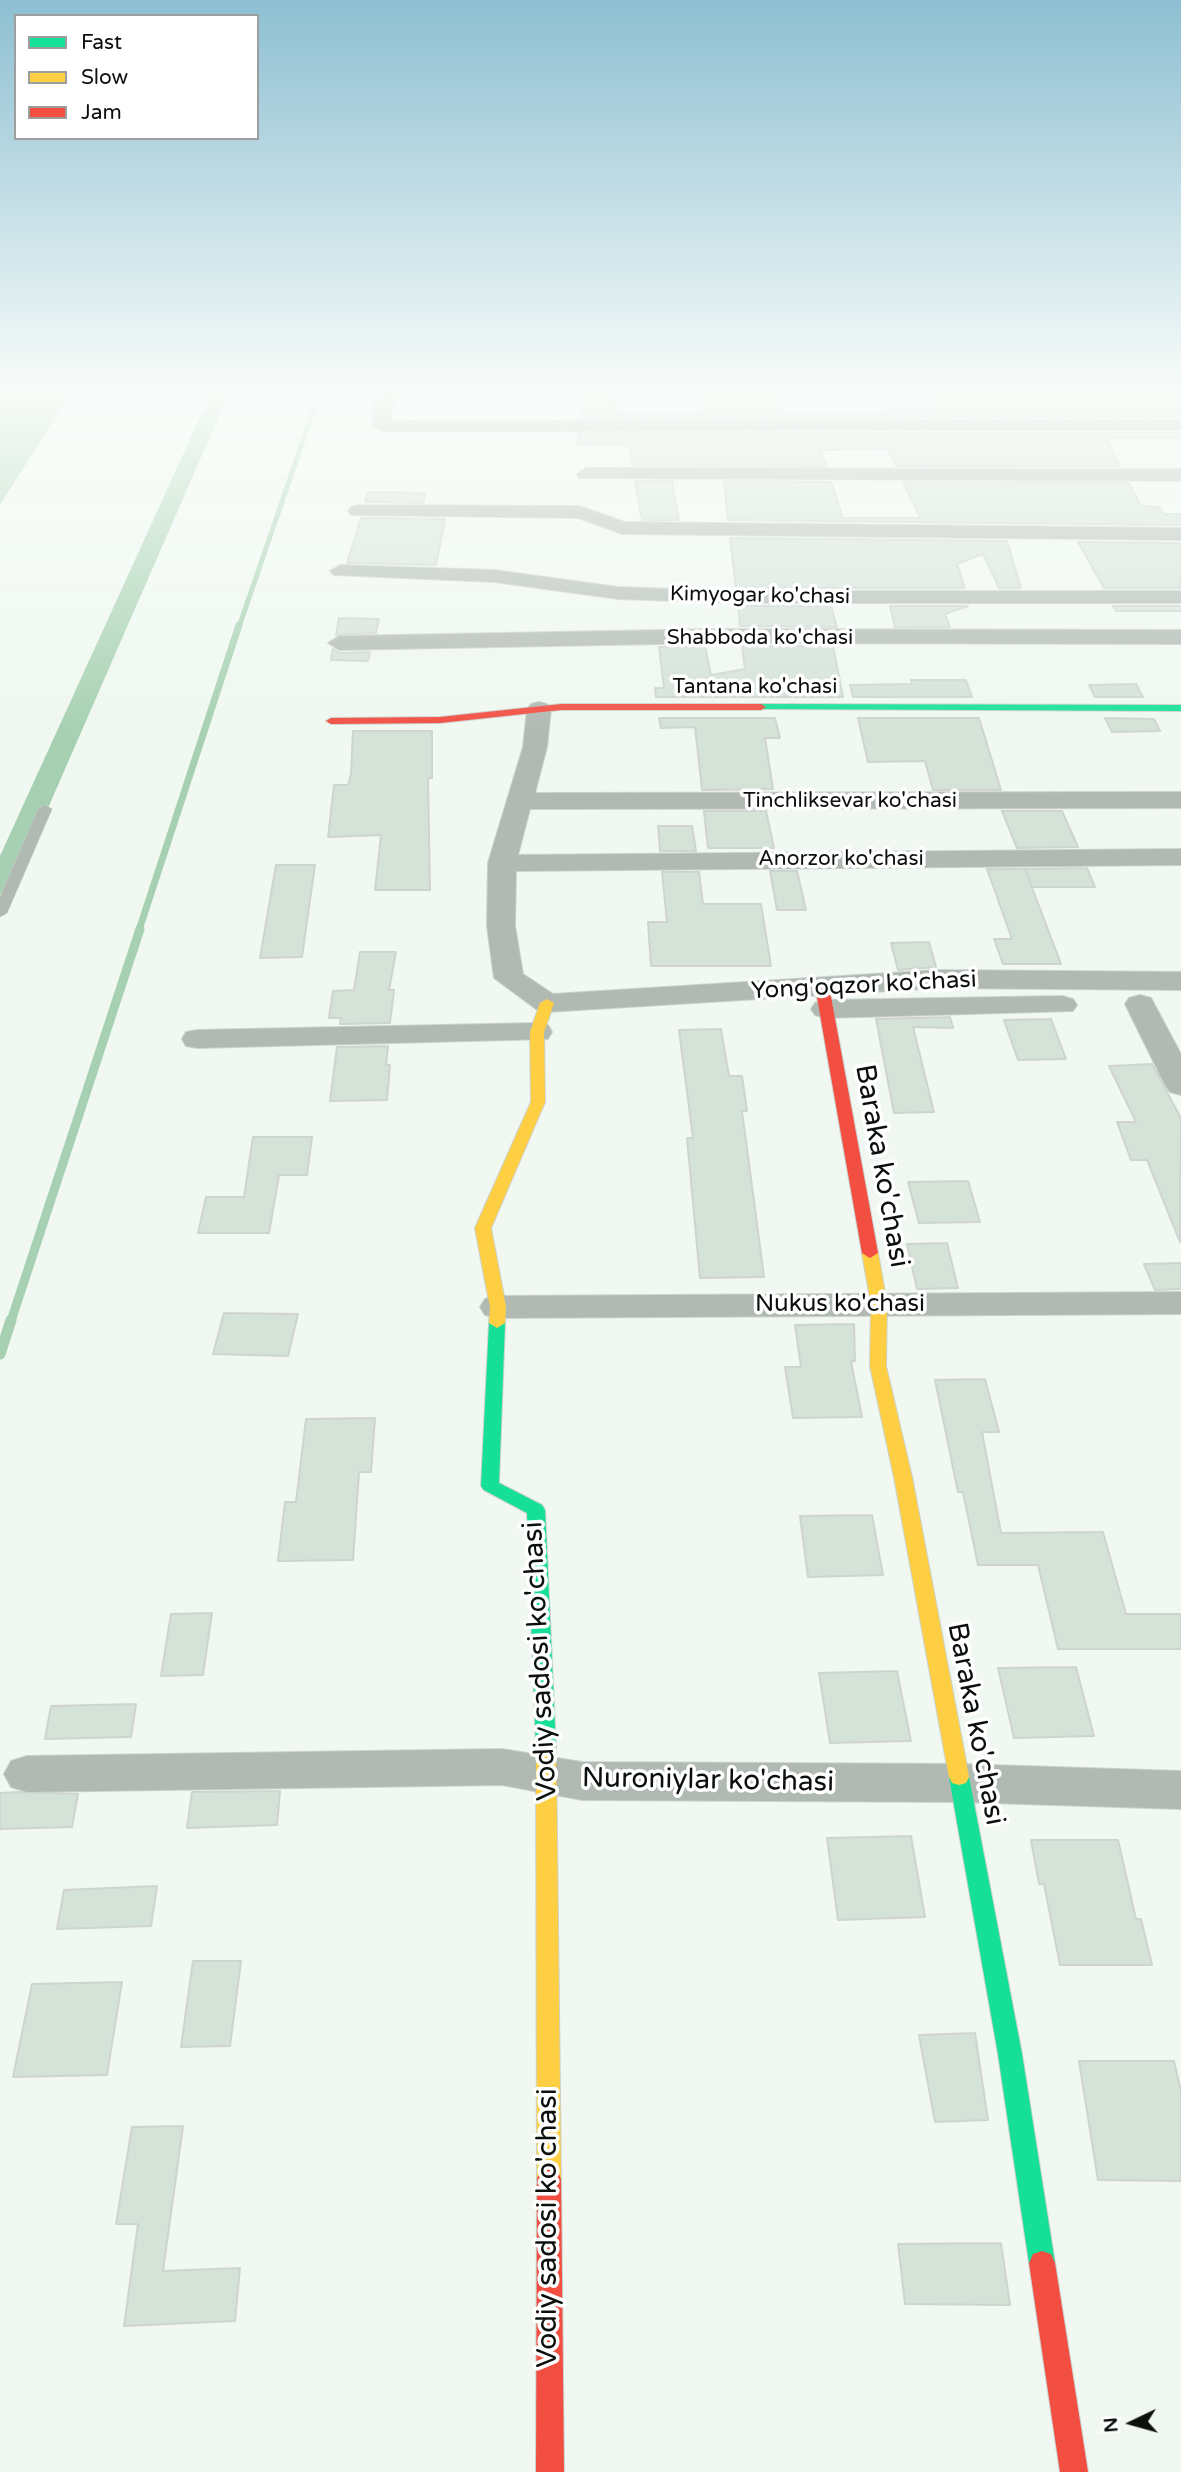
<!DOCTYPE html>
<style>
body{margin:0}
#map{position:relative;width:1181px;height:2472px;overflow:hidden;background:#f0f8f1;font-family:"Varela Round",sans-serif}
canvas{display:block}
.legend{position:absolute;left:14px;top:14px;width:245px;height:126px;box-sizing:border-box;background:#fff;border:2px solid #9d9f9e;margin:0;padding:9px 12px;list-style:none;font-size:21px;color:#0b100c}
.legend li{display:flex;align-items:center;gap:14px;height:35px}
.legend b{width:35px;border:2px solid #9d9f9e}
.north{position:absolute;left:1097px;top:2388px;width:70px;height:70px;-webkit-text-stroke:5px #fff;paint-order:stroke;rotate:265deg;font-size:19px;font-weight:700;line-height:28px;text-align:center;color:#0b100c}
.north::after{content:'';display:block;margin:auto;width:24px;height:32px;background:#0b100c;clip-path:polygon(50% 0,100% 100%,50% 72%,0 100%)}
</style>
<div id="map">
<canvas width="1181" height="2472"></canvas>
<ul class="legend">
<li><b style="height:9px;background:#16e098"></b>Fast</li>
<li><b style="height:9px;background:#ffcf43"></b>Slow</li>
<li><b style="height:9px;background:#f24e42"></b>Jam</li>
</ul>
<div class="north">N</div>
</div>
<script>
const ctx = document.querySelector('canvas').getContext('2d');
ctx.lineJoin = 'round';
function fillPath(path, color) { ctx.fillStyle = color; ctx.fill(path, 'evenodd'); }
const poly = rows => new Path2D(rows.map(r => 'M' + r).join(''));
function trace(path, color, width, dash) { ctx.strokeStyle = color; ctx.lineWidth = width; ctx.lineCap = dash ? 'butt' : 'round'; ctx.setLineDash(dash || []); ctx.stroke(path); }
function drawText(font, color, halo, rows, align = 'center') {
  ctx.font = font + ' "Varela Round",sans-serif'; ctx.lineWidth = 7; ctx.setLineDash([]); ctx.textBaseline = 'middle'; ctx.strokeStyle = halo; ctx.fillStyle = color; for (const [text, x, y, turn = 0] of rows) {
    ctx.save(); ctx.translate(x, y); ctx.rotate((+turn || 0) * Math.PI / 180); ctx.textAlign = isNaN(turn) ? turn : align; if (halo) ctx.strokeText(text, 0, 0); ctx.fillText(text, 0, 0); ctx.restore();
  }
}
const water = poly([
 [0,391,72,391,0,505]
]);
const streamFar3 = poly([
 [239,627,320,391]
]);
const streamFar2 = poly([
 [139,930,239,625]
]);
const streamFar1 = poly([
 [11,1321,140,929]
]);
const stream = poly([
 [0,1354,11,1320]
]);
const canal = poly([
 [212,391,230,391,14,886,10,892,0,894,0,856,212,391]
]);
const building = poly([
 [582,391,613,391,618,413,704,414,698,391,775,391,780,413,886,414,885,410,937,411,929,391,1181,391,1181,417,582,418,582,391],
 [579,433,1181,433,1181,438,1106,438,1120,466,896,466,888,449,820,450,826,466,633,465,629,445,577,444,579,433],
 [635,481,672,481,679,520,642,520,635,481],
 [724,481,831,482,843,518,920,518,903,482,1129,483,1141,506,1159,507,1164,514,1181,514,1181,525,728,520,724,481],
 [368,492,425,493,423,503,365,502,368,492],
 [361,518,445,519,436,565,347,563,361,518],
 [730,538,1007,541,1021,588,999,588,983,554,957,564,965,588,736,588,730,538],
 [1078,542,1181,543,1181,588,1104,588,1078,542],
 [738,606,831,606,837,627,740,626,738,606],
 [890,606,968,606,945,614,950,627,895,627,890,606],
 [1113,606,1181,606,1181,611,1116,611,1113,606],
 [339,618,379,619,376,633,336,635,339,618],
 [705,646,711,675,745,669,742,646,833,646,843,697,656,697,655,688,664,688,659,647,705,646],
 [333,649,339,653,370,652,368,661,331,660,333,649],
 [911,680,966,680,972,697,853,697,850,685,912,684,911,680],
 [1136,684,1143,697,1095,697,1089,685,1136,684],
 [659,718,775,718,780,738,765,738,773,789,702,790,695,727,661,728,659,718],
 [858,718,979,718,1001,790,933,790,925,761,868,762,858,718],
 [1105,718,1154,719,1160,731,1112,732,1105,718],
 [353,731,432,731,432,778,428,778,430,890,375,890,381,835,328,837,334,785,348,785,351,774,353,731],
 [704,811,766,811,774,848,708,848,704,811],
 [1002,811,1062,811,1078,847,1017,848,1002,811],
 [658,826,692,826,696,851,660,851,658,826],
 [276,865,315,865,302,957,260,958,276,865],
 [1087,868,1095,887,1032,887,1025,869,1087,868],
 [987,869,1025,869,1061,964,1003,964,994,939,1012,939,987,869],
 [770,871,797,871,806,910,777,910,770,871],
 [662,872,699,872,703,904,761,904,771,966,651,966,648,922,667,922,662,872],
 [929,942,936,967,898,970,891,943,929,942],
 [360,952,396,952,389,990,394,990,390,1023,340,1024,341,1018,329,1018,333,991,354,990,360,952],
 [950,1017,953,1028,913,1027,934,1112,894,1113,876,1019,950,1017],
 [1051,1019,1066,1059,1018,1060,1004,1020,1051,1019],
 [721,1029,729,1076,742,1076,747,1111,742,1111,764,1277,700,1278,687,1138,693,1138,679,1030,721,1029],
 [388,1046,386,1065,390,1065,387,1100,330,1101,337,1047,388,1046],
 [1152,1064,1181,1118,1180,1242,1147,1160,1131,1160,1117,1122,1136,1122,1109,1066,1152,1064],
 [253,1137,312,1137,307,1175,279,1175,269,1233,198,1233,206,1197,244,1197,253,1137],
 [968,1181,980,1222,919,1223,908,1182,968,1181],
 [947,1243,958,1288,917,1289,907,1244,947,1243],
 [1181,1263,1181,1289,1155,1290,1144,1264,1181,1263],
 [224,1313,298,1314,288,1356,213,1354,224,1313],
 [854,1324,855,1361,851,1361,862,1417,793,1418,785,1367,801,1367,795,1325,854,1324],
 [985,1379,999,1432,982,1432,1001,1533,1103,1532,1126,1614,1181,1614,1181,1649,1058,1649,1038,1565,978,1565,963,1492,958,1492,935,1380,985,1379],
 [375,1418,371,1472,359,1472,353,1560,278,1561,285,1502,296,1502,306,1419,375,1418],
 [872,1515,883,1575,808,1577,800,1516,872,1515],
 [212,1613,203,1675,161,1676,171,1614,212,1613],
 [1076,1667,1094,1736,1014,1738,998,1668,1076,1667],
 [897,1671,911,1741,830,1743,819,1673,897,1671],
 [136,1704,131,1737,45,1739,51,1706,136,1704],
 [280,1791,277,1825,187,1828,192,1792,280,1791],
 [19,1792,78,1794,72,1827,0,1829,0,1793,19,1792],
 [911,1836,925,1917,838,1920,827,1838,911,1836],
 [1031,1840,1118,1840,1136,1919,1141,1919,1152,1965,1060,1965,1044,1884,1039,1884,1031,1840],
 [157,1886,151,1926,57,1929,64,1890,157,1886],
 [193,1961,241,1961,230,2046,181,2047,193,1961],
 [122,1982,107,2075,13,2077,32,1984,122,1982],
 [975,2033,988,2120,935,2122,919,2035,975,2033],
 [1079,2061,1174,2061,1181,2091,1181,2181,1098,2180,1079,2061],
 [183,2126,163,2271,240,2268,235,2321,124,2326,138,2224,116,2224,132,2127,183,2126],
 [1001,2243,1010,2305,905,2304,898,2244,1001,2243]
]);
const lane = poly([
 [45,805,52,809,7,913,0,917,0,897,38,809,45,805]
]);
const street = poly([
 [387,391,406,391,392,405,390,421,1181,420,1181,430,381,431,372,426,374,403,387,391],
 [586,468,1181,469,1181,481,579,478,577,474,586,468],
 [358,505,579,506,625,522,1181,528,1181,540,622,534,578,518,351,515,348,511,351,507,358,505],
 [341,565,494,570,618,587,729,591,1181,591,1181,603,729,603,618,599,494,582,334,575,330,571,341,565],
 [717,629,1181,630,1181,644,717,643,339,650,328,643,339,636,717,629],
 [539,702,547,704,551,709,547,747,535,793,1181,792,1181,808,530,809,518,855,1181,849,1181,865,516,871,515,926,523,974,553,994,938,970,1181,972,1181,990,938,988,547,1012,536,1009,494,978,487,926,488,863,523,747,527,709,531,704,539,702],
 [1140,995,1151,998,1181,1054,1181,1095,1170,1092,1165,1085,1125,1004,1129,998,1140,995],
 [1062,996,1073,999,1077,1005,1073,1011,826,1018,815,1015,811,1009,815,1003,826,1000,1062,996],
 [537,1023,548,1025,552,1032,548,1039,197,1048,186,1046,182,1039,186,1032,197,1030,537,1023],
 [1181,1292,1181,1314,498,1318,485,1315,480,1307,485,1299,498,1296,1181,1292],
 [502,1749,582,1762,959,1764,1181,1771,1181,1809,959,1802,582,1800,502,1785,27,1792,11,1787,4,1774,11,1761,27,1756,502,1749]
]);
const fast = poly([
 [761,704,1181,705,1181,711,757,709,756,707,761,704],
 [497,1318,505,1323,499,1483,542,1505,545,1510,556,1749,553,1755,546,1757,539,1755,536,1749,527,1513,484,1490,481,1486,489,1323,497,1318],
 [959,1769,966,1771,969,1777,1022,2054,1055,2263,1051,2272,1042,2275,1033,2272,1029,2263,998,2054,949,1777,952,1771,959,1769]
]);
const slow = poly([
 [547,999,554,1003,544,1032,545,1102,491,1228,506,1307,505,1323,497,1328,489,1323,490,1307,475,1228,531,1102,530,1032,540,1003,547,999],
 [870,1248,878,1253,887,1304,886,1366,912,1477,969,1777,966,1783,959,1785,952,1783,949,1777,894,1477,870,1366,871,1304,862,1253,870,1248],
 [546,1741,553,1743,556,1749,561,2179,558,2187,549,2191,540,2187,537,2179,536,1749,539,1743,546,1741]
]);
const jam = poly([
 [561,704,761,704,766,707,761,710,561,710,440,723,331,724,326,721,331,718,440,717,561,704],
 [822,982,829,986,878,1253,870,1258,862,1253,815,986,822,982],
 [549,2167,558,2171,561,2179,564,2472,536,2472,537,2179,540,2171,549,2167],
 [1042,2251,1051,2254,1055,2263,1088,2472,1060,2472,1029,2263,1033,2254,1042,2251]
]);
const farStreetnames = [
 ["Kimyogar ko'chasi",760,596,1],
 ["Shabboda ko'chasi",760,638],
 ["Tantana ko'chasi",755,687],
 ["Tinchliksevar ko'chasi",850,801],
 ["Anorzor ko'chasi",841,859]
];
const streetNames = [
 ["Yong'oqzor ko'chasi",864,986,-3],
 ["Nukus ko'chasi",840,1305]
];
const nearStreetnames = [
 ["Baraka ko'chasi",881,1166,80],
 ["Vodiy sadosi ko'chasi",541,1661,-93],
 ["Baraka ko'chasi",975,1724,79],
 ["Nuroniylar ko'chasi",708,1781,1],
 ["Vodiy sadosi ko'chasi",549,2228,-90]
];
fillPath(water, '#a6d0b1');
trace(streamFar3, '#a6d0b1', 5);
trace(streamFar2, '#a6d0b1', 7);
trace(streamFar1, '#a6d0b1', 9);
trace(stream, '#a6d0b1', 11);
fillPath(canal, '#a6d0b1');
fillPath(building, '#d4e2d7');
trace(building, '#ced4cf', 2);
trace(lane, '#ccd2cd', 1);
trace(street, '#ccd2cd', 2);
trace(fast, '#ccd2cd', 2);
trace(slow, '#ccd2cd', 2);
trace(jam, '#ccd2cd', 2);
fillPath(lane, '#b1b9b3');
fillPath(street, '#b1b9b3');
fillPath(fast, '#16e098');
fillPath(slow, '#ffcf43');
fillPath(jam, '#f24e42');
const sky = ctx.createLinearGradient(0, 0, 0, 737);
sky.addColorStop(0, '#8dbfd2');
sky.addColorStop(0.53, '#f8fcf9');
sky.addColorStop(1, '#f8fcf900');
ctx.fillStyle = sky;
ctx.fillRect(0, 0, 1181, 737);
drawText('21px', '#0b100c', '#fff', farStreetnames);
drawText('24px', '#0b100c', '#fff', streetNames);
drawText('28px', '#0b100c', '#fff', nearStreetnames);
</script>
